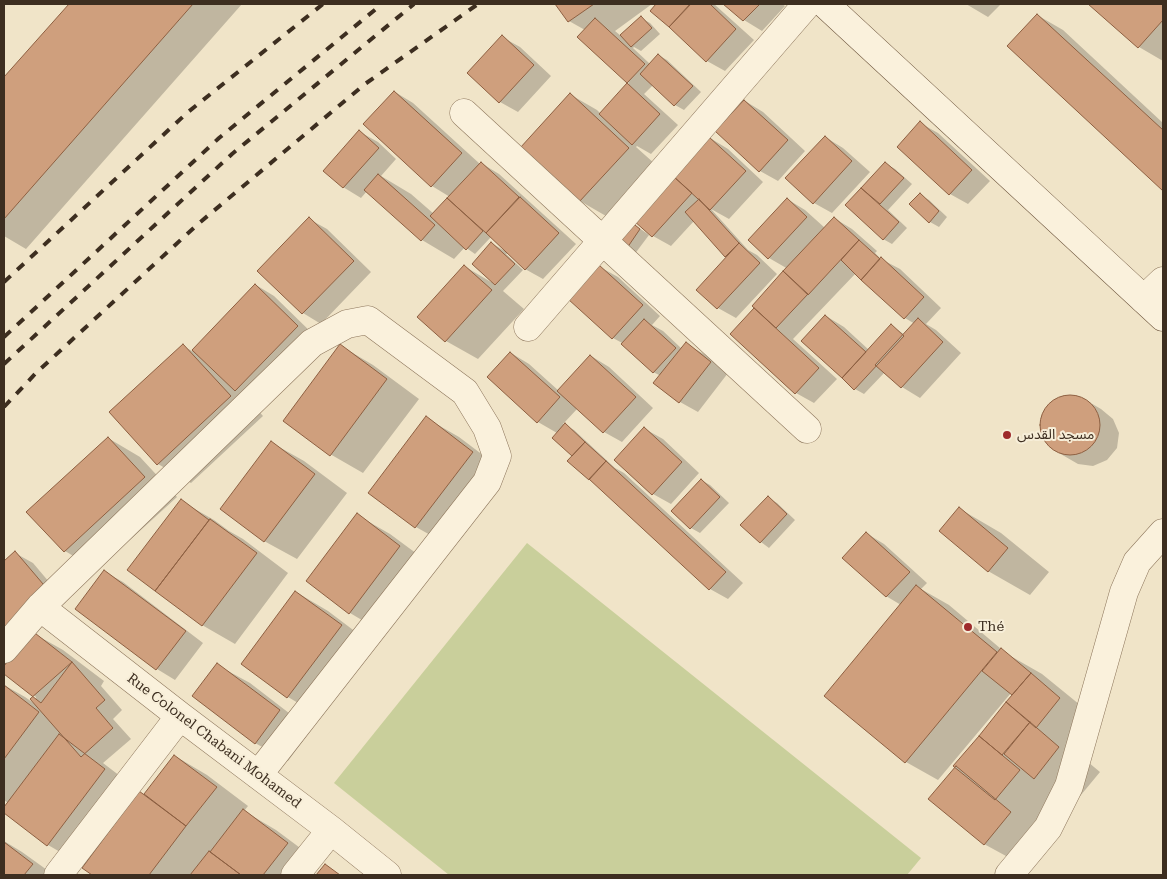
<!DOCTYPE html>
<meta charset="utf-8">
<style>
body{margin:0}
#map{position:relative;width:1167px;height:879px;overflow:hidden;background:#f0e4c8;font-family:"Roboto Serif",serif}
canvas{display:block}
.frame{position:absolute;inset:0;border:5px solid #3d2e20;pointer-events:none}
</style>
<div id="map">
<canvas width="1167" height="879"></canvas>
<div class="frame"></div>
</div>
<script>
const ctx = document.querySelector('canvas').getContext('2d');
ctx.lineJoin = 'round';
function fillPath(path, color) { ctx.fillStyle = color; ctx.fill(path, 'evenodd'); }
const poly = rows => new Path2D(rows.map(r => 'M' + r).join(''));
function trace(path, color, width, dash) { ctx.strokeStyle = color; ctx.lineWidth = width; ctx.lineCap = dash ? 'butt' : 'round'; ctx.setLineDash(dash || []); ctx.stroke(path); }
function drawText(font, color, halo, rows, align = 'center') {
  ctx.font = font + ' "Roboto Serif","Noto Sans Arabic",serif'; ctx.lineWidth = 4; ctx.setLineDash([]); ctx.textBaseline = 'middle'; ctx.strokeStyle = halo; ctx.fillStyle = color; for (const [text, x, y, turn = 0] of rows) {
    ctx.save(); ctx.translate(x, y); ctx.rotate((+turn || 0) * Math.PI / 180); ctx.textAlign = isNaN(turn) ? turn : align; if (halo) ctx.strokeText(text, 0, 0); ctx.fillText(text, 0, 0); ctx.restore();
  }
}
const green = poly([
 [527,543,921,858,907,875,449,875,334,783]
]);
const shadow = poly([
 [70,4,242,4,26,249,4,236,4,79],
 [556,4,652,4,615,31,621,36,641,18,650,23,660,34,641,51,634,47,633,48,650,64,658,55,667,60,701,92,684,110,675,105,653,85,644,94,678,125,651,154,637,146,636,147,655,164,606,216,580,201,522,148,571,95,597,110,601,114,629,83,579,37,585,30,569,21],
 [658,4,714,4,754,40,725,71,707,61,652,10],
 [725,4,782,4,785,6,762,31,744,20],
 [966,4,1001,4,988,17],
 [1090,4,1163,4,1163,61,1139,47],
 [1037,15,1063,30,1163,123,1163,189,1008,46],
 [502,37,520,47,551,76,518,112,500,102,469,73],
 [395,92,413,103,480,164,481,163,499,174,576,244,543,279,525,269,508,253,506,254,523,270,503,291,524,309,478,359,446,341,464,266,491,282,491,243,505,251,506,250,491,237,475,254,465,247,454,259,422,240,367,191,361,198,343,187,360,132,378,142,396,159,381,176,411,194,434,214,450,197,432,186,365,124],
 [745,101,763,112,805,151,778,181,760,171],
 [920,123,938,133,990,181,968,204,950,194],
 [825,137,843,148,870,172,832,213,814,203],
 [710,138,728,149,763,182,729,219,711,209,748,250,757,255,777,274,736,318,718,308,728,257,725,256,694,221,671,246,653,236],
 [886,164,895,169,912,184,888,210,907,228,892,244,883,239,847,205],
 [920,195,929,200,947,217,939,227,930,222],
 [787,199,805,210,825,228,834,218,852,229,877,251,875,253,881,259,900,269,941,308,926,324,936,330,961,353,920,398,902,387,885,372,864,394,855,389,803,341,826,316,844,327,869,350,892,326,905,335,915,324,905,318,856,273,793,339,837,379,814,403,796,393,732,334,756,308,788,269,769,258,750,240],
 [309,219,327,229,371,272,321,324,303,313,259,270],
 [635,225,649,235,634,255,625,250],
 [600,267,618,277,660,316,652,325,663,331,682,349,686,344,704,354,728,373,698,412,680,402,661,376,653,372,624,344,613,338],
 [256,285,274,296,316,337,245,396,263,416,191,483,158,464,111,413,183,346,192,351],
 [341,346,373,365,419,399,363,473,330,454],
 [511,353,529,364,559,391,591,356,609,367,653,408,622,442,604,432,578,408,563,424,574,430,615,468,624,473,743,583,728,599,710,589,574,456,557,433,538,422],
 [1067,396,1082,398,1101,409,1113,419,1119,433,1117,448,1107,460,1093,466,1078,464,1059,453,1046,443,1040,429,1043,414,1052,402],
 [426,418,459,437,504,471,448,545,416,527],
 [645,429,663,439,699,473,671,504,653,494],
 [108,438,140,457,177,497,97,570,65,551],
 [272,443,304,461,347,493,297,559,264,541],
 [701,480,710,485,729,503,700,533,691,528,673,511],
 [768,498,777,503,795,520,769,548,761,542,742,525],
 [181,501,214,520,229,531,243,539,288,573,235,644,202,625,129,570],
 [960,509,1001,533,1049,572,1030,595,988,571],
 [357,515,390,534,432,565,382,632,350,613],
 [866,533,884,544,927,583,921,589,949,605,1007,654,1042,674,1101,722,1076,752,1100,772,1076,801,1017,862,984,844,955,766,1014,695,1011,693,938,780,906,762,901,605,886,596],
 [15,553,33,563,66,602,31,632,63,650,104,681,101,686,122,710,113,719,131,739,103,763,137,789,81,864,48,845,4,812,4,809,8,803,4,800,4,685,25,697,35,704,36,697,4,672,4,662,7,664,26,639,6,628,4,625,4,563],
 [105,572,123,582,203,643,175,680,157,669,77,609],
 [296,592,328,611,373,645,320,716,288,697,242,663],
 [217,665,250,683,311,730,288,761,255,743],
 [175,756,207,775,248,806,244,811,276,830,319,862,310,875,94,875,84,868,145,796],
 [4,841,22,852,54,875,4,875]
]);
const building = poly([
 [69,4,193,4,4,219,4,77,69,4],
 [555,4,594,4,568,22,555,4],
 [656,4,690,4,669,27,650,11,656,4],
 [691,4,710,4,736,29,706,62,669,27,691,4],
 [723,4,760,4,743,21,723,4],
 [1088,4,1163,4,1163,20,1138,48,1088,4],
 [1037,14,1163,130,1163,191,1007,46,1037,14],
 [641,16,652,28,631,47,620,35,641,16],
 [595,18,645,64,627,83,577,37,595,18],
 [502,35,534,65,499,103,467,73,502,35],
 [658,54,693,86,674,106,640,74,658,54],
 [627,83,660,114,632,145,599,114,627,83],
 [394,91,462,153,431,187,363,124,394,91],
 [570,93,629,148,579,202,520,148,570,93],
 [744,100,788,140,759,172,715,131,744,100],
 [920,121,972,170,949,195,897,147,920,121],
 [359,130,379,148,343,188,323,171,359,130],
 [825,136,852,161,813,204,785,178,825,136],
 [709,137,746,171,710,210,673,176,709,137],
 [481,162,519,197,486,233,447,198,481,162],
 [885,162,904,178,880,204,861,188,885,162],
 [378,174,435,225,421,241,364,190,378,174],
 [673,176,692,193,652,237,633,220,673,176],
 [861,188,899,222,883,240,845,205,861,188],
 [920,193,939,211,929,223,909,204,920,193],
 [520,197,559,233,525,270,486,233,520,197],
 [447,198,483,231,466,250,430,216,447,198],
 [787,198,807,217,768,259,748,240,787,198],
 [699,199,739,243,725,257,685,212,699,199],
 [309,217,354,261,302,314,257,271,309,217],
 [834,217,859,240,808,295,783,271,834,217],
 [626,218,640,229,625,251,610,240,626,218],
 [859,240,880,259,861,280,841,260,859,240],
 [491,242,515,264,495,285,472,264,491,242],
 [739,243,760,263,717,309,696,290,739,243],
 [881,257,924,297,904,319,861,280,881,257],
 [464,265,492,290,445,342,417,317,464,265],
 [599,265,643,305,612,339,568,299,599,265],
 [783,271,808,294,776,328,752,306,783,271],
 [255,284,298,326,235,391,192,350,255,284],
 [754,308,819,368,795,394,730,334,754,308],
 [825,315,866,352,842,378,801,341,825,315],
 [918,318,943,342,901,388,875,365,918,318],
 [644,319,676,348,653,373,621,344,644,319],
 [891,324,904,336,854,390,842,378,891,324],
 [686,342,711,362,679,403,653,383,686,342],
 [183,344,231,396,157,465,109,412,183,344],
 [340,344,387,379,330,456,283,421,340,344],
 [510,352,560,397,537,423,487,377,510,352],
 [590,355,636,397,603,433,557,391,590,355],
 '1040 425a30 30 0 1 1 60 0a30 30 0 1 1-60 0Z',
 [426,416,473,452,415,528,368,493,426,416],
 [565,423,585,442,572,456,552,438,565,423],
 [644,427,682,462,652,495,614,460,644,427],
 [108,437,145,477,64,552,26,512,108,437],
 [271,441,315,474,264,542,220,509,271,441],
 [585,442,606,461,589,480,567,461,585,442],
 [606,461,726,572,709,590,589,479,606,461],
 [701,479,720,497,690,529,671,511,701,479],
 [768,496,787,514,760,543,740,525,768,496],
 [181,499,209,520,155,591,127,570,181,499],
 [959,507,1008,548,988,572,939,531,959,507],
 [357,513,400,546,349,614,306,581,357,513],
 [210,519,257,553,202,626,155,591,210,519],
 [866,532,910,572,886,597,842,558,866,532],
 [15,551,49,591,5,628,4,627,4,561,15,551],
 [104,570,186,631,156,670,75,609,104,570],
 [916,585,997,652,905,763,824,696,916,585],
 [295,591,342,625,287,698,241,664,295,591],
 [31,630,72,662,41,703,4,674,4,666,31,630],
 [1001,648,1031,673,1012,695,982,671,1001,648],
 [72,662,105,700,96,708,113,728,81,757,30,699,72,662],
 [217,663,280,710,255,744,192,696,217,663],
 [1031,673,1060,698,1036,728,1006,702,1031,673],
 [4,685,39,712,4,759,4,685],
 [1006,702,1030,722,1002,755,979,736,1006,702],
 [1030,722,1059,747,1034,779,1004,754,1030,722],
 [59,734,105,769,47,846,4,813,4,807,59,734],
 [979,736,1020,770,995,800,953,766,979,736],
 [174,755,217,787,186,826,144,794,174,755],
 [956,766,1011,812,984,845,928,799,956,766],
 [139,791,186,826,149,875,92,875,82,868,139,791],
 [243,809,288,843,263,875,241,875,210,852,243,809],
 [4,842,33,864,24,875,4,875,4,842],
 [209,851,241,875,190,875,209,851],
 [325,864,340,875,316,875,325,864]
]);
const street = poly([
 [464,113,807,429],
 [1144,299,1163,281],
 [528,327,807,4],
 [40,607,180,716,331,830,387,875],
 [4,649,40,607,312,343,347,324,368,320,465,392,487,428,497,456,487,482,258,775],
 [58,875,180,716],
 [295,875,331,830],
 [1009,875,1048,828,1069,786,1124,592,1137,562,1163,533]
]);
const secondary = poly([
 [825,4,1163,317]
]);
const rail = poly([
 [4,282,188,112,323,4],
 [4,337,219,138,382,4],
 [4,364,232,154,414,4],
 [4,407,36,373,198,224,365,84,478,4]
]);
const markers = [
 [1007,435,5,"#9e2a2b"],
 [968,627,5,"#9e2a2b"]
];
const poiNames = [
 ["مسجد القدس",1017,435],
 ["Thé",978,627]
];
const streetNames = [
 ["Rue Colonel Chabani Mohamed",214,741,37]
];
fillPath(green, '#c9cf9b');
fillPath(shadow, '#0003');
fillPath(building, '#cf9f7d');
trace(building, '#8d5f41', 1);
trace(street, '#8d765c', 29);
trace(secondary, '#6f573f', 29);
trace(street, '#faf1dc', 28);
trace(secondary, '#faf1dc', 28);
trace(rail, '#3d2e20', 4, [9, 9]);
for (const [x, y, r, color] of markers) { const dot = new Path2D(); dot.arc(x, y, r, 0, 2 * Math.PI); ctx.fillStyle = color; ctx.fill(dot); trace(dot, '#f7eed8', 2); }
drawText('14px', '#3d2e20', '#f7eed8', poiNames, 'left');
drawText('14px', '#3d2e20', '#f7eed8', streetNames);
</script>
